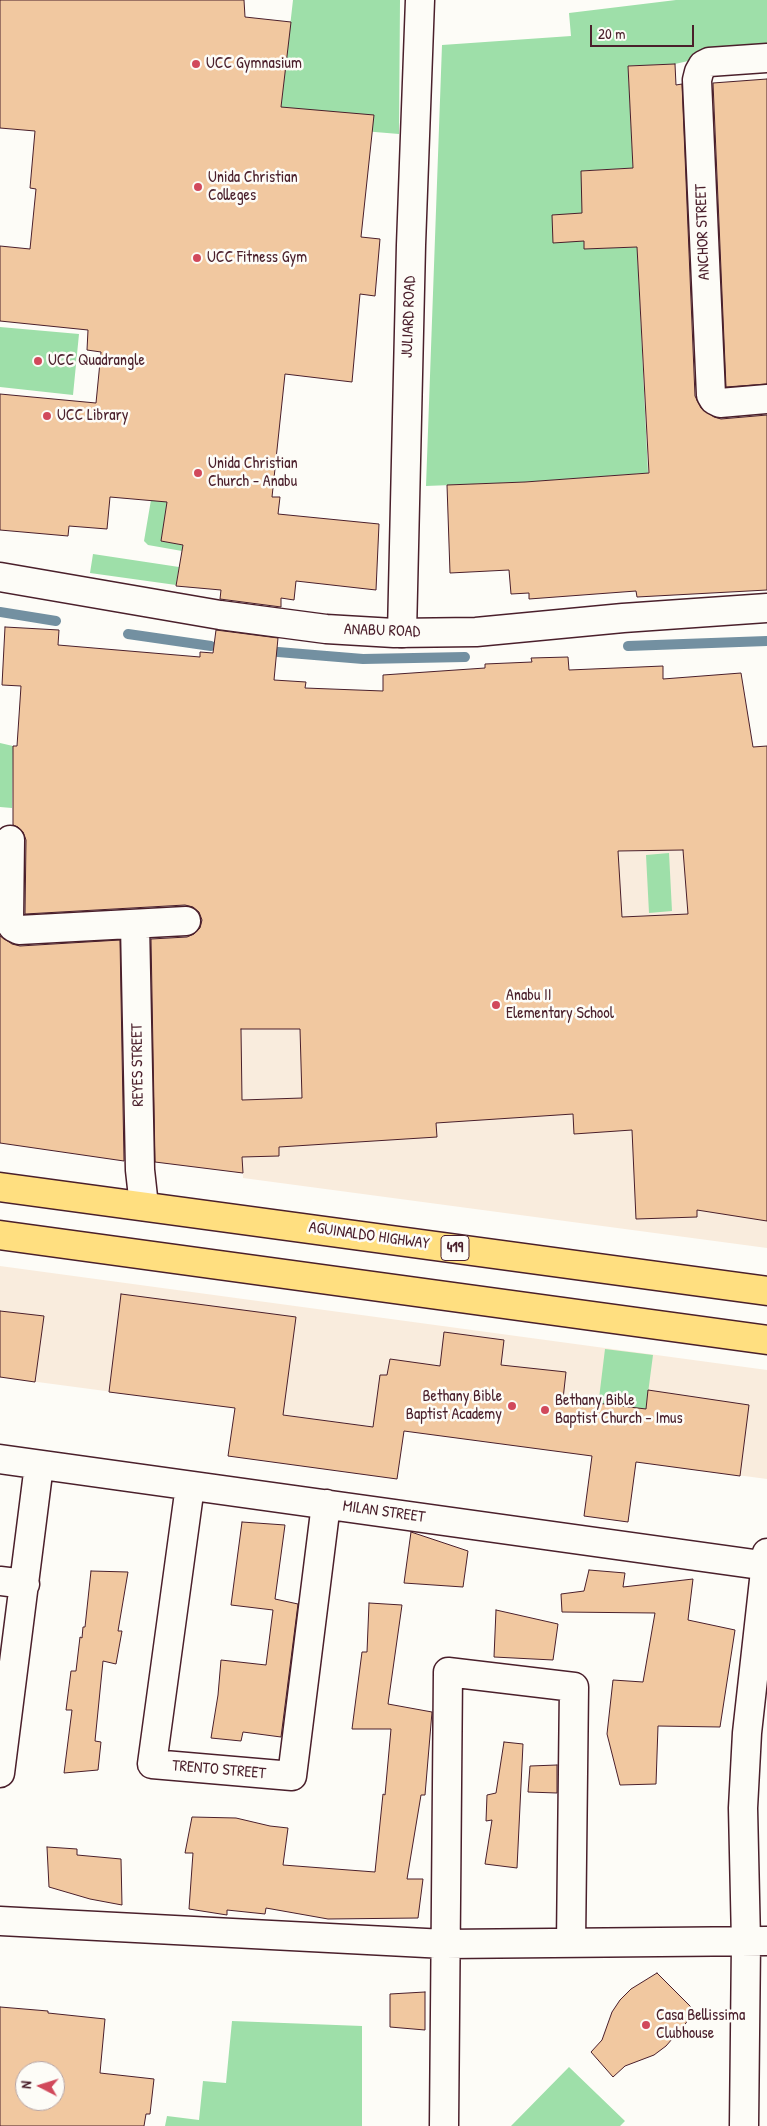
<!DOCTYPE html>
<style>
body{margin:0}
#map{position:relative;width:767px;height:2126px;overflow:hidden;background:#fdfcf7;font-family:"Patrick Hand",sans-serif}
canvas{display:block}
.north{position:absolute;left:15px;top:2061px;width:50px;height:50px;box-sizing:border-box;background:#fdfcf7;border:1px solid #b5a4a5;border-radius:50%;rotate:275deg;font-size:14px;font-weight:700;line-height:20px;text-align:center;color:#4a1f2b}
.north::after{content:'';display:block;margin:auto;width:18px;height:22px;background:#d1495b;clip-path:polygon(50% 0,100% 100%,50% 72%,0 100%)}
.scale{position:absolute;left:590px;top:25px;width:104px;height:22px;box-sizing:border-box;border:2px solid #4a1f2b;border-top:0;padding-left:6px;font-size:15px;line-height:18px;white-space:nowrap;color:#4a1f2b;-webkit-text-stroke:4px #fdfcf7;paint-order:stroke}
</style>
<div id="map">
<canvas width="767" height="2126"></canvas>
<div class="north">N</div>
<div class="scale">20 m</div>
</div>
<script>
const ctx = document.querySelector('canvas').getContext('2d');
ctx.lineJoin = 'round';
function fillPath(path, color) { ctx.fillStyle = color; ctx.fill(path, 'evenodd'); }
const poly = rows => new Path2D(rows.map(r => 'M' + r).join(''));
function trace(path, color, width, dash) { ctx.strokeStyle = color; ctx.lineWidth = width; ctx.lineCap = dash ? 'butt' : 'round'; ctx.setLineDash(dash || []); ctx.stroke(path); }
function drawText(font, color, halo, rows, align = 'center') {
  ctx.font = font + ' "Patrick Hand",sans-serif'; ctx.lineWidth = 5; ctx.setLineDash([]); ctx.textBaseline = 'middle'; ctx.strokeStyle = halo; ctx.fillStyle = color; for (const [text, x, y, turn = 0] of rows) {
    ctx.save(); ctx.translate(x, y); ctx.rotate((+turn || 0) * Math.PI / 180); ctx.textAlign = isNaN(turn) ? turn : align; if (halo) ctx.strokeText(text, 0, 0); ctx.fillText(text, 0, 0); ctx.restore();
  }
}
const built = poly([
 [767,778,767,1248,243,1178,241,1071,221,863],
 [0,1266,767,1370,767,1479,0,1377]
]);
const green = poly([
 [293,0,400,0,399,134,279,124],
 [676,0,767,0,767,43,675,64,628,66,633,168,581,171,585,249,637,247,648,473,525,482,426,486,442,45,571,36,569,13],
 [0,327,79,334,73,395,0,387],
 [152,494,168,497,161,541,183,545,182,551,148,545,144,541],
 [93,554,179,567,176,585,90,573],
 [0,743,13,746,12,808,0,807],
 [669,853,672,911,649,913,646,855],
 [605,1349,653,1355,639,1462,592,1456],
 [232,2021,362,2026,362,2126,165,2126,167,2116,199,2120,203,2081,226,2083],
 [569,2067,625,2121,620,2126,511,2126]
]);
const stream = poly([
 [0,612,56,621],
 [128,634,211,646],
 [628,646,767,641],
 [278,652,363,659,465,657]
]);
const building = poly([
 [0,0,244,0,245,17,291,22,281,107,374,115,361,237,380,239,375,296,360,294,352,382,285,374,272,497,280,497,278,514,379,524,376,590,296,581,294,600,281,598,281,607,220,599,221,590,176,586,183,545,161,541,167,502,110,497,107,529,69,526,68,536,0,530,0,394,96,403,101,352,87,350,88,330,0,321,0,246,30,249,36,189,30,188,35,131,0,128,0,0],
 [675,64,676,85,682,84,695,396,701,408,714,417,721,419,767,415,767,590,637,597,636,591,529,599,529,593,511,594,509,570,450,573,447,485,525,482,649,473,637,247,584,249,584,241,553,243,552,215,582,213,581,171,633,168,628,66,675,64],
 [767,79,767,384,726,387,713,83,767,79],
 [5,627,59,630,58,645,200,657,200,652,213,653,216,630,278,638,274,680,306,682,305,688,383,691,383,675,485,668,485,664,532,662,531,658,568,657,569,670,663,666,663,679,741,673,753,747,767,746,767,1221,697,1210,697,1217,636,1219,632,1130,574,1134,573,1114,436,1123,437,1137,279,1147,279,1156,242,1157,243,1173,155,1162,151,939,187,937,194,934,200,928,202,920,199,912,193,907,185,905,25,914,26,840,23,832,18,827,13,825,13,746,17,746,21,686,2,685,5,627],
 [683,850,688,914,622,917,618,851,683,850],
 [241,1029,300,1029,302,1098,242,1100,241,1029],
 [0,936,12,944,20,946,120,940,124,1161,0,1143,0,936],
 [121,1294,296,1317,283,1415,373,1427,380,1375,387,1375,390,1359,440,1366,444,1332,504,1340,501,1365,566,1372,563,1399,646,1409,648,1390,749,1405,740,1476,636,1462,628,1522,584,1516,592,1456,404,1431,397,1479,228,1456,235,1408,109,1392,121,1294],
 [0,1311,44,1316,35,1382,0,1377,0,1311],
 [242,1522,285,1525,275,1599,298,1604,281,1737,243,1732,241,1741,211,1738,218,1695,221,1660,266,1665,273,1610,231,1605,242,1522],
 [411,1532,468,1551,463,1587,404,1583,411,1532],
 [589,1570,625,1573,623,1587,693,1579,688,1620,735,1630,720,1727,658,1726,656,1784,620,1785,607,1734,613,1680,643,1682,655,1613,562,1612,561,1594,584,1591,589,1570],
 [91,1571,128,1572,118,1631,122,1631,116,1664,103,1661,95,1741,101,1742,98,1770,64,1773,72,1710,66,1710,71,1671,76,1671,80,1637,82,1638,83,1627,85,1627,91,1571],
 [369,1603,402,1605,388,1704,432,1712,425,1795,421,1795,407,1879,423,1879,418,1918,328,1919,266,1908,265,1914,227,1910,227,1915,189,1909,193,1853,185,1853,192,1817,236,1818,270,1826,288,1828,283,1865,375,1872,383,1794,385,1795,391,1729,352,1729,362,1652,367,1652,369,1603],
 [496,1610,558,1624,553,1660,494,1657,496,1610],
 [504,1742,523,1744,517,1868,485,1864,492,1820,486,1821,487,1795,496,1793,504,1742],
 [557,1765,557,1793,528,1792,530,1766,557,1765],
 [47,1847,77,1849,77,1855,121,1859,122,1905,90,1899,49,1887,47,1847],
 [657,1973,694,2010,686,2023,666,2046,654,2055,625,2066,613,2077,591,2052,602,2040,612,2012,620,2000,631,1989,657,1973],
 [425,1992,425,2030,390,2027,390,1994,425,1992],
 [0,2007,48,2011,48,2013,105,2019,100,2073,154,2079,150,2114,146,2114,144,2126,0,2126,0,2007],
 [25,2071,55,2071,55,2101,25,2101,25,2071]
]);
const minor = poly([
 [767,58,709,62,703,65,699,72,697,80,711,395,714,400,720,403,767,399],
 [402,633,411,245,420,0],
 [10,840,9,921,13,927,19,930,186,921],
 [135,924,140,1170,144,1206],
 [0,1459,767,1566],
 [190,1486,152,1764,292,1776,326,1504],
 [0,1581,25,1584],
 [0,1773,39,1465],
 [0,1921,445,1944,767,1941],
 [444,2126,448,1672,574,1687,571,1943],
 [744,2126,746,1942,743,1808,747,1733,767,1553]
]);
const tertiary = poly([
 [0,577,220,615,326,629,394,633,476,632,623,618,767,608]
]);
const trunk = poly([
 [0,1187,767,1291],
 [0,1235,767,1340]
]);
const markers = [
 [196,64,5,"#d1495b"],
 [198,187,5,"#d1495b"],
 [197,258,5,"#d1495b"],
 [38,361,5,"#d1495b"],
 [47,416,5,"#d1495b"],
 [198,473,5,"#d1495b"],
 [496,1005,5,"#d1495b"],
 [512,1406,5,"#d1495b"],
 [545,1410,5,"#d1495b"],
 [646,2025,5,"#d1495b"]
];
const shields = [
 [455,1248,28]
];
const shieldNames = [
 ["419",455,1248]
];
const poiNames = [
 ["UCC Gymnasium",206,64],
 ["Unida Christian",208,178],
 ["Colleges",208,196],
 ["UCC Fitness Gym",207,258],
 ["UCC Quadrangle",48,361],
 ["UCC Library",57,416],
 ["Unida Christian",208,464],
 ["Church - Anabu",208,482],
 ["Anabu II",506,996],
 ["Elementary School",506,1014],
 ["Bethany Bible",502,1397,"right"],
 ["Baptist Academy",502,1415,"right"],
 ["Bethany Bible",555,1401],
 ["Baptist Church - Imus",555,1419],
 ["Casa Bellissima",656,2016],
 ["Clubhouse",656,2034]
];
const streetNames = [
 ["ANCHOR STREET",703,232,-92],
 ["JULIARD ROAD",409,317,-88],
 ["ANABU ROAD",382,631,2],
 ["REYES STREET",138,1065,-91],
 ["AGUINALDO HIGHWAY",369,1236,8],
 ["MILAN STREET",384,1512,8],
 ["TRENTO STREET",219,1770,5]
];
fillPath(built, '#f9ecdd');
fillPath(green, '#9edfa9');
trace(stream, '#7390a1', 10);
fillPath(building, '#f1c8a0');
trace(building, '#4a1f2b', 1);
trace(minor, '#4a1f2b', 31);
trace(tertiary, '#4a1f2b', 31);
trace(trunk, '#4a1f2b', 31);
trace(minor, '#fdfcf7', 28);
trace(tertiary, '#fdfcf7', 28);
trace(trunk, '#ffdf80', 28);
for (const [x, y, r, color] of markers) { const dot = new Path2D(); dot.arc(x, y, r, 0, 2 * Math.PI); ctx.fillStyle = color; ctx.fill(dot); trace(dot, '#fdfcf7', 2); }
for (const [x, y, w] of shields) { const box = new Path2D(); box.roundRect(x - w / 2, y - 12.5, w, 25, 4); ctx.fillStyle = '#fdfcf7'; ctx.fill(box); trace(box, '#4a1f2b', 1); }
drawText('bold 15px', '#4a1f2b', null, shieldNames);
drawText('16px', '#4a1f2b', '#fdfcf7', poiNames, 'left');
drawText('16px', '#4a1f2b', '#fdfcf7', streetNames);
</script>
